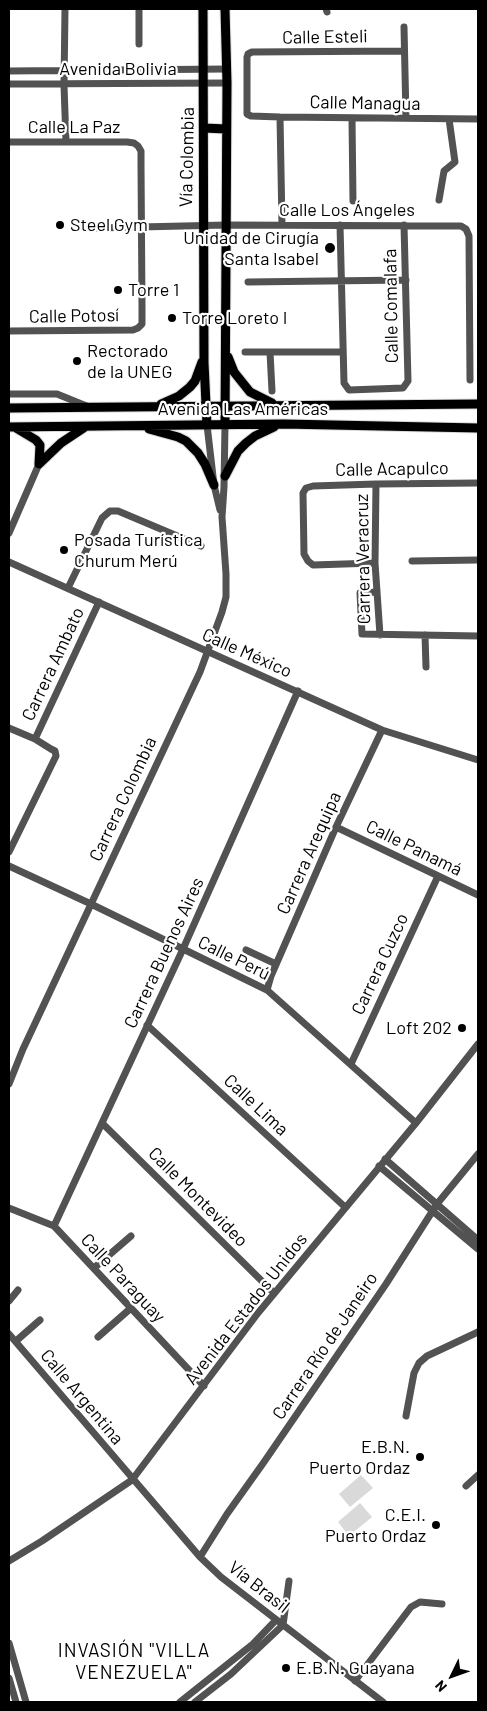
<!DOCTYPE html>
<meta charset="utf-8">
<style>
body{margin:0}
#map{position:relative;width:487px;height:1711px;overflow:hidden;background:#fff;font-family:Barlow,sans-serif}
canvas{display:block}
.frame{position:absolute;inset:0;border:10px solid #000;pointer-events:none}
.north{position:absolute;left:427px;top:1651px;width:50px;height:50px;-webkit-text-stroke:4px #fff;paint-order:stroke;rotate:228deg;font-size:14px;font-weight:700;line-height:20px;text-align:center;color:#000}
.north::after{content:'';display:block;margin:auto;width:18px;height:22px;background:#000;clip-path:polygon(50% 0,100% 100%,50% 72%,0 100%)}
</style>
<div id="map">
<canvas width="487" height="1711"></canvas>
<div class="frame"></div>
<div class="north">N</div>
</div>
<script>
const ctx = document.querySelector('canvas').getContext('2d');
ctx.lineJoin = 'round';
function fillPath(path, color) { ctx.fillStyle = color; ctx.fill(path, 'evenodd'); }
const poly = rows => new Path2D(rows.map(r => 'M' + r).join(''));
function trace(path, color, width, dash) { ctx.strokeStyle = color; ctx.lineWidth = width; ctx.lineCap = dash ? 'butt' : 'round'; ctx.setLineDash(dash || []); ctx.stroke(path); }
function drawText(font, color, halo, rows, align = 'center') {
  ctx.font = font + ' Barlow,sans-serif'; ctx.lineWidth = 4.5; ctx.setLineDash([]); ctx.textBaseline = 'middle'; ctx.strokeStyle = halo; ctx.fillStyle = color; for (const [text, x, y, turn = 0] of rows) {
    ctx.save(); ctx.translate(x, y); ctx.rotate((+turn || 0) * Math.PI / 180); ctx.textAlign = isNaN(turn) ? turn : align; if (halo) ctx.strokeText(text, 0, 0); ctx.fillText(text, 0, 0); ctx.restore();
  }
}
const green = poly([
 [361,1475,373,1488,350,1507,339,1494],
 [360,1503,372,1517,349,1536,338,1522]
]);
const minor = poly([
 [65,9,64,85,66,142],
 [326,9,327,12],
 [404,27,406,118],
 [139,44,139,9],
 [404,51,252,52,248,54,247,57,247,114,251,116,280,117,478,119],
 [9,71,226,69],
 [9,84,227,83],
 [280,117,282,225],
 [352,118,353,201],
 [9,142,127,142,134,143,138,146,141,151,141,165,142,305,142,324,138,328,133,330,9,331],
 [439,200,444,171,455,162,449,119],
 [340,225,344,383,349,390,403,388,408,381,404,225],
 [97,228,226,225,461,226,466,229,469,236,470,380],
 [248,282,406,280],
 [245,352,343,352],
 [270,352,272,391],
 [9,394,57,394,89,407],
 [207,425,214,485,220,510],
 [376,484,375,563,380,635],
 [9,533,39,464],
 [412,561,478,560],
 [9,562,382,730,478,760],
 [375,563,313,565,308,561,304,554,303,493,306,488,313,486,376,484,478,483],
 [68,588,102,518,110,511,118,511,201,546],
 [377,592,360,593,362,634,478,636],
 [425,635,426,667],
 [9,728,35,739,51,749,55,751,56,756,9,852],
 [35,739,99,602],
 [336,827,478,895],
 [9,866,91,904,267,990,416,1123],
 [246,950,276,964],
 [267,990,271,976,336,827,382,730],
 [147,1025,345,1207],
 [351,1064,438,876],
 [9,1084,23,1049,200,672,222,612,226,597,226,574,222,517,224,487,225,425],
 [102,1123,274,1293],
 [385,1159,478,1240],
 [379,1166,478,1249],
 [9,1208,54,1226,204,1386],
 [54,1226,183,949,298,691],
 [94,1268,131,1236],
 [9,1301,18,1290],
 [9,1334,200,1557,221,1577,383,1702],
 [98,1337,131,1308],
 [16,1341,40,1320],
 [406,1416,414,1373,419,1363,427,1356,478,1332],
 [466,1486,478,1475],
 [200,1557,227,1514,264,1462,386,1284,437,1204,478,1154],
 [9,1561,42,1541,132,1480,258,1313,416,1123,478,1044],
 [9,1643,26,1702],
 [9,1678,16,1702],
 [355,1681,411,1607,420,1602,442,1604],
 [180,1702,253,1644,276,1620],
 [195,1702,231,1674,283,1625,289,1581]
]);
const major = poly([
 [203,9,204,363,207,425],
 [204,128,226,129],
 [228,357,234,372,250,392,272,403],
 [161,404,179,396,190,387,195,381,202,362],
 [9,408,478,404],
 [225,425,227,83,225,9],
 [9,427,284,424,478,428],
 [16,428,36,440,40,445,39,464],
 [149,429,178,437,186,441,198,453,205,464,214,485],
 [39,464,61,443,85,427],
 [225,476,238,451,246,443,255,436,274,427]
]);
const markers = [
 [60,225,5,"#000"],
 [330,248,6,"#000"],
 [118,290,5,"#000"],
 [172,318,5,"#000"],
 [77,361,5,"#000"],
 [64,550,5,"#000"],
 [462,1028,5,"#000"],
 [420,1457,5,"#000"],
 [436,1525,5,"#000"],
 [286,1668,5,"#000"]
];
const streetNames = [
 ["Calle Esteli",325,37,-1],
 ["Avenida Bolivia",118,69],
 ["Calle Managua",365,103,1],
 ["Calle La Paz",74,127],
 ["Vía Colombia",187,157,-89],
 ["Calle Los Ángeles",347,210],
 ["Calle Comalafa",391,306,-91],
 ["Calle Potosí",74,316,-1],
 ["Avenida Las Américas",243,409],
 ["Calle Acapulco",392,469,-1],
 ["Carrera Veracruz",363,559,-91],
 ["Calle México",247,653,24],
 ["Carrera Ambato",53,664,-65],
 ["Carrera Colombia",123,799,-65],
 ["Calle Panamá",414,848,26],
 ["Carrera Arequipa",309,853,-66],
 ["Carrera Buenos Aires",164,953,-65],
 ["Calle Perú",234,958,26],
 ["Carrera Cuzco",380,964,-65],
 ["Calle Lima",256,1105,43],
 ["Calle Montevideo",198,1197,45],
 ["Calle Paraguay",123,1278,47],
 ["Avenida Estados Unidos",246,1309,-52],
 ["Carrera Río de Janeiro",325,1346,-56],
 ["Calle Argentina",82,1397,50],
 ["Vía Brasil",259,1587,38]
];
const poiNames = [
 ["Steel Gym",70,225],
 ["Unidad de Cirugía",319,238,"right"],
 ["Santa Isabel",319,259,"right"],
 ["Torre 1",128,290],
 ["Torre Loreto I",182,318],
 ["Rectorado",87,351],
 ["de la UNEG",87,372],
 ["Posada Turística",74,540],
 ["Churum Merú",74,561],
 ["Loft 202",452,1028,"right"],
 ["E.B.N.",410,1447,"right"],
 ["Puerto Ordaz",410,1468,"right"],
 ["C.E.I.",426,1515,"right"],
 ["Puerto Ordaz",426,1536,"right"],
 ["E.B.N. Guayana",296,1668]
];
const neighbourhoodNames = [
 ["INVASIÓN \"VILLA",134,1651],
 ["VENEZUELA\"",134,1673]
];
fillPath(green, '#d9d9d9');
trace(major, '#dbdbdb', 11);
trace(minor, '#525252', 7);
trace(major, '#000', 9);
for (const [x, y, r, color] of markers) { const dot = new Path2D(); dot.arc(x, y, r, 0, 2 * Math.PI); ctx.fillStyle = color; ctx.fill(dot); trace(dot, '#fff', 2); }
drawText('18px', '#000', '#fff', streetNames);
drawText('18px', '#000', '#fff', poiNames, 'left');
ctx.letterSpacing = '1px';
drawText('19px', '#000', '#fff', neighbourhoodNames);
ctx.letterSpacing = '0px';
</script>
